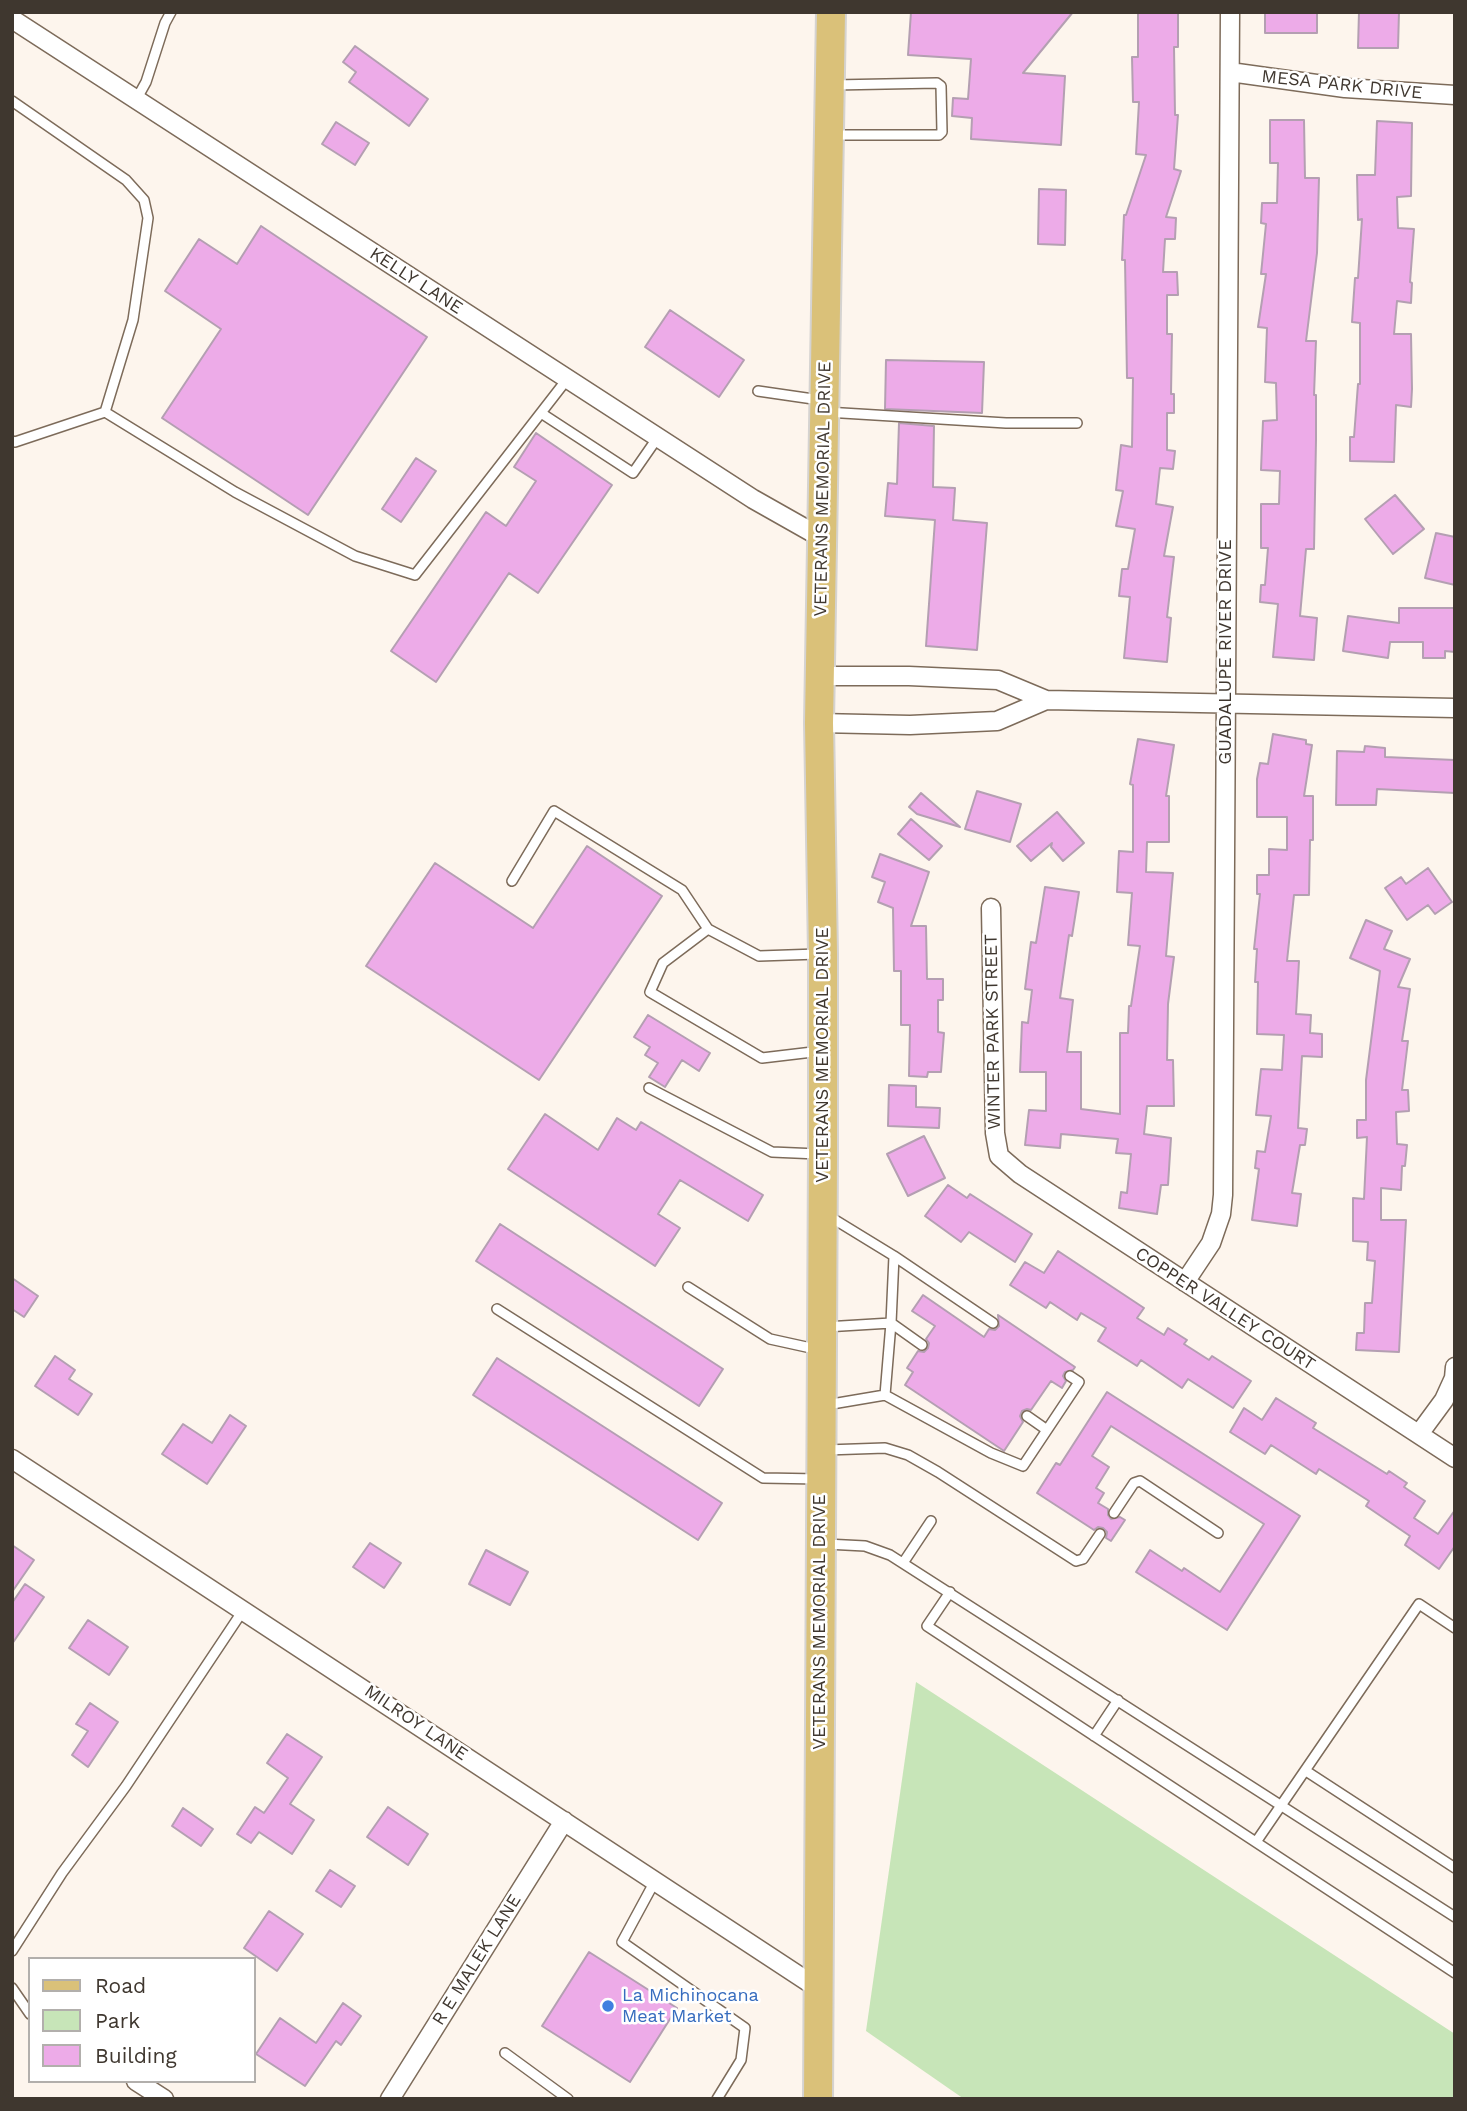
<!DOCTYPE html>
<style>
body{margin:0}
#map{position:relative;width:1467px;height:2111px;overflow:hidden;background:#fdf5ed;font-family:"Work Sans",sans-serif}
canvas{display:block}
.frame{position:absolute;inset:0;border:14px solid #3f372f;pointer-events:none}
.legend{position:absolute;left:28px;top:1957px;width:228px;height:126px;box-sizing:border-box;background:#fff;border:2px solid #b2afac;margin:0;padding:9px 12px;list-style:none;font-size:21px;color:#3f372f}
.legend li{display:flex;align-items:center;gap:14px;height:35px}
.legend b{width:35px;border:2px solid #b2afac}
</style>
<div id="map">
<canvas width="1467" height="2111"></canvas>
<div class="frame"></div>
<ul class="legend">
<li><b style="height:9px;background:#dac179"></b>Road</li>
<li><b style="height:19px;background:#c7e5b8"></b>Park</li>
<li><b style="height:19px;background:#edabe8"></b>Building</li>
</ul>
</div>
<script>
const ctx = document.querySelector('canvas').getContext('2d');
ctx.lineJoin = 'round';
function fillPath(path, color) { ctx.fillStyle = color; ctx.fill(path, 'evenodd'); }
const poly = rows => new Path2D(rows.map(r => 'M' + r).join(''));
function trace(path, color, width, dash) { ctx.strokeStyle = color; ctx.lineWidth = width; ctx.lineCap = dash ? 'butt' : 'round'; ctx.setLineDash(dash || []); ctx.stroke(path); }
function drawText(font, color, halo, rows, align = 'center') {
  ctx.font = font + ' "Work Sans",sans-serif'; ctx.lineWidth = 5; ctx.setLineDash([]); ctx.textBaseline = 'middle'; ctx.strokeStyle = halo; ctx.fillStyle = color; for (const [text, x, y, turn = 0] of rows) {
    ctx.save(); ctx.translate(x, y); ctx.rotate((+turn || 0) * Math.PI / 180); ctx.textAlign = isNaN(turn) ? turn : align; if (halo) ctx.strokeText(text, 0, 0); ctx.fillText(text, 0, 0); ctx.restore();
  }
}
const green = poly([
 [916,1682,1455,2034,1455,2099,964,2099,866,2031]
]);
const building = poly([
 [911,12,1073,12,1023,73,1065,76,1061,145,971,139,972,118,952,116,953,98,968,99,971,59,908,55,911,12],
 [1138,12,1178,12,1178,47,1174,47,1175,115,1178,115,1174,169,1181,171,1166,217,1176,218,1175,239,1165,239,1163,272,1177,272,1178,295,1167,295,1167,334,1172,334,1171,394,1174,394,1174,413,1167,413,1167,450,1175,451,1173,469,1160,468,1156,504,1173,507,1164,556,1174,557,1167,617,1171,618,1167,662,1124,658,1130,597,1119,596,1122,569,1128,569,1135,529,1116,526,1123,491,1116,490,1121,445,1132,447,1133,378,1127,378,1125,260,1122,260,1124,215,1126,215,1146,155,1136,154,1139,102,1133,102,1132,57,1138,57,1138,12],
 [1265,12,1317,12,1317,33,1265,33,1265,12],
 [1359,12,1399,12,1398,48,1358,48,1359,12],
 [355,46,428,99,409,126,349,82,356,72,343,62,355,46],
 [1270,120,1304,120,1305,178,1319,178,1317,253,1306,341,1316,341,1314,395,1316,395,1316,440,1314,549,1306,549,1300,616,1317,618,1314,660,1273,657,1278,604,1260,602,1261,585,1265,585,1268,548,1261,548,1261,504,1279,504,1280,471,1261,470,1263,421,1277,420,1276,383,1265,382,1267,328,1258,327,1266,274,1261,274,1266,224,1261,223,1262,203,1277,203,1278,163,1270,163,1270,120],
 [1377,121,1412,123,1411,196,1397,197,1398,228,1414,229,1410,282,1412,283,1411,303,1397,301,1394,334,1411,334,1412,389,1411,407,1396,405,1394,462,1350,461,1350,437,1354,437,1358,384,1360,384,1360,323,1352,322,1355,278,1358,278,1362,219,1358,220,1357,175,1375,175,1377,121],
 [336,122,369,143,355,165,322,144,336,122],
 [1039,189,1066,190,1065,245,1038,244,1039,189],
 [261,226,427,337,308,515,162,418,221,329,165,291,199,239,237,264,261,226],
 [670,310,744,360,719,397,645,347,670,310],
 [886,360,984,362,982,413,885,409,886,360],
 [899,423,934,426,933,487,955,488,953,520,987,523,977,650,926,646,935,520,885,516,888,483,897,484,899,423],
 [536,433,612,485,538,593,509,573,436,682,391,651,486,512,506,526,536,481,514,467,536,433],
 [416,458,436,471,401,522,382,509,416,458],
 [1395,495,1424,529,1393,554,1365,519,1395,495],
 [1436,533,1455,537,1455,585,1425,578,1436,533],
 [1399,608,1455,608,1455,652,1445,651,1445,658,1423,658,1423,642,1390,642,1388,658,1343,651,1348,616,1399,623,1399,608],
 [1273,734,1306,740,1306,744,1312,745,1304,796,1313,796,1313,840,1310,840,1309,895,1294,895,1287,961,1299,961,1296,1014,1311,1015,1310,1033,1322,1034,1322,1057,1302,1056,1298,1128,1307,1129,1305,1145,1300,1145,1292,1193,1301,1194,1297,1226,1252,1220,1259,1169,1255,1168,1257,1151,1265,1152,1271,1116,1256,1115,1261,1069,1282,1070,1284,1035,1257,1034,1258,982,1255,982,1257,949,1254,949,1260,894,1257,894,1257,875,1269,875,1269,849,1287,850,1287,817,1257,817,1257,779,1260,763,1268,764,1273,734],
 [1138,739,1174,745,1166,796,1169,796,1169,842,1147,842,1146,872,1173,873,1166,956,1174,957,1168,1004,1167,1060,1173,1060,1174,1106,1147,1106,1144,1134,1171,1138,1168,1185,1161,1185,1157,1214,1119,1208,1121,1192,1127,1193,1131,1154,1116,1153,1118,1139,1061,1134,1060,1148,1025,1145,1029,1110,1046,1111,1046,1072,1020,1072,1022,1022,1028,1023,1032,990,1025,989,1031,942,1036,943,1045,887,1079,892,1072,936,1069,935,1060,998,1073,1000,1067,1052,1081,1052,1081,1109,1120,1114,1120,1033,1128,1033,1129,1006,1131,1006,1140,946,1128,945,1132,893,1117,892,1119,851,1133,852,1133,785,1130,784,1138,739],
 [1365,746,1385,748,1385,757,1455,760,1455,793,1377,789,1376,805,1336,805,1337,751,1364,752,1365,746],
 [977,791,1021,804,1010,842,965,829,977,791],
 [921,793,960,827,917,814,909,807,921,793],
 [1057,812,1084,843,1063,861,1051,847,1052,843,1031,861,1017,846,1057,812],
 [911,819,942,846,929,860,898,834,911,819],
 [587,846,662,896,539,1080,366,966,435,863,533,928,587,846],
 [880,854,929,872,911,926,926,926,927,979,943,979,943,1000,938,1000,938,1032,944,1033,941,1072,928,1072,927,1077,909,1076,910,1025,901,1025,901,971,894,971,893,908,878,902,885,882,872,877,880,854],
 [1428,868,1452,902,1435,914,1428,905,1407,920,1385,888,1401,877,1406,884,1428,868],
 [1366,920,1392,931,1384,949,1410,959,1398,987,1410,989,1402,1041,1408,1041,1402,1090,1408,1090,1409,1111,1396,1112,1397,1144,1407,1145,1405,1166,1402,1166,1401,1190,1381,1188,1381,1220,1406,1220,1399,1352,1356,1350,1357,1333,1364,1333,1365,1303,1372,1303,1375,1261,1367,1260,1368,1242,1353,1241,1353,1198,1364,1199,1367,1137,1357,1138,1357,1120,1366,1120,1366,1080,1380,971,1350,958,1366,920],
 [648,1015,710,1053,699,1071,682,1060,665,1087,649,1077,658,1063,645,1055,650,1047,634,1037,648,1015],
 [889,1085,916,1086,916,1107,940,1108,939,1128,888,1126,889,1085],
 [545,1114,598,1150,617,1118,636,1130,641,1122,763,1195,748,1221,680,1180,658,1214,680,1228,655,1266,508,1169,545,1114],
 [924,1136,945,1178,908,1196,887,1154,924,1136],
 [948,1185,967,1198,970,1194,1032,1234,1015,1262,969,1232,961,1242,925,1216,948,1185],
 [500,1224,723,1369,699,1406,476,1261,500,1224],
 [1058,1251,1144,1308,1137,1318,1164,1335,1168,1328,1187,1340,1184,1344,1209,1360,1212,1356,1251,1381,1233,1408,1188,1379,1182,1388,1141,1360,1137,1366,1098,1341,1106,1328,1081,1313,1077,1320,1050,1302,1046,1308,1010,1285,1025,1262,1044,1273,1058,1251],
 [12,1278,38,1296,24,1317,12,1309,12,1278],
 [923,1295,984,1337,989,1329,995,1330,999,1326,998,1315,1075,1367,1073,1370,1065,1372,1063,1376,1066,1381,1062,1388,1051,1381,1031,1410,1027,1409,1022,1411,1020,1416,1023,1422,1004,1451,905,1385,913,1372,907,1368,918,1351,924,1352,928,1348,929,1343,926,1339,935,1326,912,1311,923,1295],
 [55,1356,75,1370,69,1379,92,1394,78,1415,35,1386,55,1356],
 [497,1358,722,1503,698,1540,473,1395,497,1358],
 [1107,1392,1300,1516,1227,1630,1136,1572,1150,1550,1182,1571,1184,1568,1220,1592,1264,1524,1111,1426,1092,1456,1109,1467,1096,1488,1104,1493,1098,1503,1108,1509,1108,1515,1111,1519,1120,1517,1125,1520,1111,1541,1106,1538,1107,1532,1103,1528,1098,1527,1094,1530,1037,1493,1056,1463,1060,1465,1107,1392],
 [1276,1398,1316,1423,1313,1428,1387,1474,1389,1471,1407,1483,1404,1487,1425,1501,1414,1518,1438,1534,1455,1510,1455,1546,1439,1569,1405,1545,1410,1536,1366,1506,1369,1501,1319,1469,1316,1474,1271,1445,1265,1454,1230,1432,1244,1408,1262,1420,1276,1398],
 [230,1415,246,1426,207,1484,162,1454,183,1424,212,1443,230,1415],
 [370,1543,401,1563,384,1588,353,1567,370,1543],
 [12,1545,34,1560,12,1592,12,1545],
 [486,1550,528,1572,510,1605,469,1584,486,1550],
 [25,1584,44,1597,12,1644,12,1603,25,1584],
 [88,1620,128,1647,109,1675,69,1648,88,1620],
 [90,1703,118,1722,88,1767,72,1755,88,1731,76,1724,90,1703],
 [287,1734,322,1757,290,1804,314,1820,292,1854,259,1832,251,1843,237,1834,255,1807,264,1813,288,1778,267,1763,287,1734],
 [388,1807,428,1834,408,1865,367,1837,388,1807],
 [183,1808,213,1829,201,1846,172,1826,183,1808],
 [330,1870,355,1886,341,1907,316,1891,330,1870],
 [269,1911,303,1934,277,1971,244,1948,269,1911],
 [589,1952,677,2008,630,2082,542,2026,589,1952],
 [343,2003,361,2016,341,2045,336,2041,305,2086,256,2054,280,2018,316,2043,343,2003]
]);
const lane = poly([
 [136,100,146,82,165,23,171,12],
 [12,101,126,180,144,200,148,218,133,320,105,412,235,492,355,556,415,575,568,378],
 [832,135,939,135,942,132,941,86,937,83,834,85],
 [758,391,820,400],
 [826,412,1006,423,1077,423],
 [541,413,633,473,658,437],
 [12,441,15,442,105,412],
 [512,881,554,811,682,890,708,929,759,956,818,954],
 [708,929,663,963,650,992,762,1058,821,1051],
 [649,1088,772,1152,818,1154],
 [827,1215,894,1256,993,1323],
 [894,1256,891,1323,922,1345],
 [688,1287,770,1339,820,1350],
 [497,1309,763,1478,819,1479],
 [825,1327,891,1323,885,1395],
 [826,1405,885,1395,991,1453,1023,1466,1079,1382,1070,1376],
 [1027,1416,1047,1430],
 [826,1450,885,1448,908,1455,938,1472,1076,1561,1083,1559,1100,1534],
 [1114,1513,1134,1483,1140,1481,1218,1533],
 [826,1544,865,1546,890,1555,1455,1917],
 [903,1563,931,1521],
 [950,1592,927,1626,1455,1973],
 [1094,1736,1118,1700],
 [1306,1771,1455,1868],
 [1256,1842,1419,1604,1455,1628],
 [655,1881,622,1942,745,2028,741,2060,717,2099],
 [12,1951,62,1873,126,1786,244,1609],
 [12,1988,30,2014],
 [505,2053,568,2099]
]);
const street = poly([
 [12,19,753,499,822,538],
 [1230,72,1345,88,1455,95],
 [820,676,909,676,998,680,1046,700,1455,708],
 [819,723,910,725,997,721,1046,700],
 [991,908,995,1133,999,1156,1020,1174,1455,1458],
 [1185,1282,1211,1243,1221,1214,1223,1195,1230,12],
 [1419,1434,1444,1400,1454,1378,1455,1367],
 [12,1459,819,1989],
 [136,2081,164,2099],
 [390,2099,564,1821]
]);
const primary = poly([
 [818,2099,823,1154,823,954,819,723,831,12]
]);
const markers = [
 [608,2006,7,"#3f7fe0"]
];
const streetNames = [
 ["MESA PARK DRIVE",1342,85,6],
 ["KELLY LANE",416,281,33],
 ["VETERANS MEMORIAL DRIVE",823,489,-89],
 ["GUADALUPE RIVER DRIVE",1226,652,-90],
 ["WINTER PARK STREET",993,1032,-91],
 ["VETERANS MEMORIAL DRIVE",823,1055,-90],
 ["COPPER VALLEY COURT",1225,1309,33],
 ["VETERANS MEMORIAL DRIVE",820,1622,-90],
 ["MILROY LANE",416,1723,34],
 ["R E MALEK LANE",477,1960,-58]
];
const shopNames = [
 ["La Michinocana",622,1996],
 ["Meat Market",622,2017]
];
fillPath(green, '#c7e5b8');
fillPath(building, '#edabe8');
trace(building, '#b49fb2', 2);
trace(lane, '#7d6b5a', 12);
trace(street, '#7d6b5a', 21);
trace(primary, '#d5d3d1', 32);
trace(lane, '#fff', 9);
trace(street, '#fff', 18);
trace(primary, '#dac179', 28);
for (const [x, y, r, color] of markers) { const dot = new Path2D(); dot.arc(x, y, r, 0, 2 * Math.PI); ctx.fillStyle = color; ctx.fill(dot); trace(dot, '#fff', 2.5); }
drawText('18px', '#3f372f', '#fff', streetNames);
drawText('18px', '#366cbe', '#fff', shopNames, 'left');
</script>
